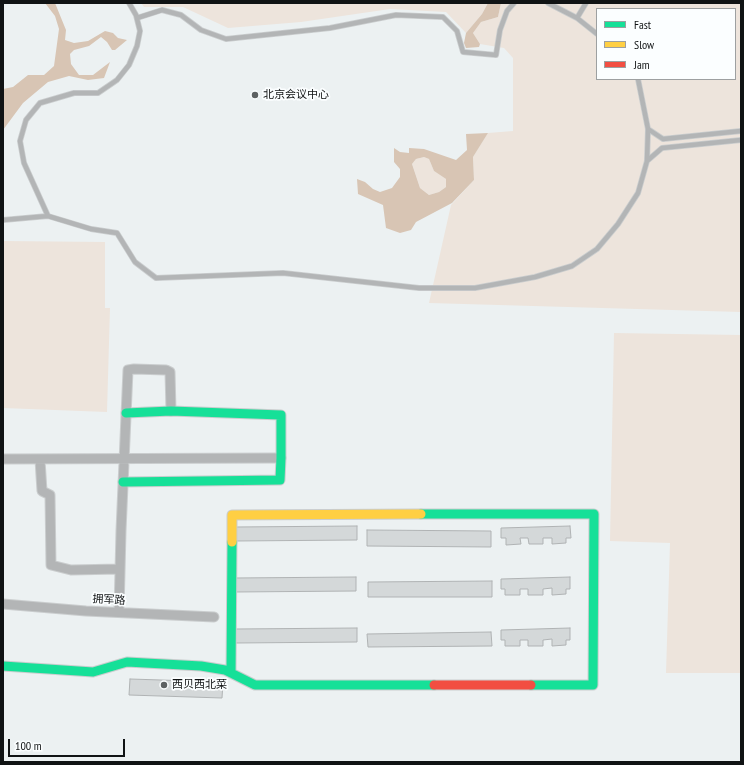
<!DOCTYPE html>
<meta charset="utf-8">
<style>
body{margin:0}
#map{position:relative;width:744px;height:765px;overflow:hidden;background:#ecf1f2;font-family:"PT Sans Narrow",sans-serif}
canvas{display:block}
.frame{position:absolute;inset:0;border:4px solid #101314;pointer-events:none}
.legend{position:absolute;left:596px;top:8px;width:140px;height:72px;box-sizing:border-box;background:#fbfeff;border:1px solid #9da0a1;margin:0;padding:5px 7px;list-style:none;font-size:12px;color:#101314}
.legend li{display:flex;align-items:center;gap:8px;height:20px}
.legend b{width:20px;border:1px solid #9da0a1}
.scale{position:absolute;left:8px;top:739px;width:117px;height:18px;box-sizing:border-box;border:2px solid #101314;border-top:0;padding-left:5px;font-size:12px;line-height:14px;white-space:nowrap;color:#101314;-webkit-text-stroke:3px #fbfeff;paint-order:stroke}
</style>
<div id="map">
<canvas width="744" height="765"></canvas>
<div class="frame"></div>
<ul class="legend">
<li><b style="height:5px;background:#16e098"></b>Fast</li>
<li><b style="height:5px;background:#ffcf43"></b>Slow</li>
<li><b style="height:5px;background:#f24e42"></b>Jam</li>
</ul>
<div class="scale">100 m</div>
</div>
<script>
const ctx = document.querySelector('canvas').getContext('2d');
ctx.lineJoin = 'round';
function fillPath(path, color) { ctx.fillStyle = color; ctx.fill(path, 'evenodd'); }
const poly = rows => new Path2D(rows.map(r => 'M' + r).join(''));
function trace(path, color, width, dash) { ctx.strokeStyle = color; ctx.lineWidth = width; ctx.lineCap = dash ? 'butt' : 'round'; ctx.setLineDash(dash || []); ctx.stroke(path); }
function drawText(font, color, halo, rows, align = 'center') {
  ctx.font = font + ' "PT Sans Narrow","Noto Sans SC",sans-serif'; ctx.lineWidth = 3.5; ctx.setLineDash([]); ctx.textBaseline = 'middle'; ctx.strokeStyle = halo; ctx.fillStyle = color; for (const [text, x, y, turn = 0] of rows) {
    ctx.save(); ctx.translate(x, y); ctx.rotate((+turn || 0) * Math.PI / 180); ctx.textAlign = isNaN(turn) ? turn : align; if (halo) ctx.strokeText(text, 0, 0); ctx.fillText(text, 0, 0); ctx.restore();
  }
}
const green = poly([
 [141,3,488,3,482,14,466,33,446,12,390,9,301,22,228,28,183,7,144,7],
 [501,3,741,3,741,312,429,303,451,205,474,180,473,157,488,133,513,131,513,58,504,48,480,44,473,33,481,22,498,17],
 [597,9,735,9,735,79,597,79],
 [424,157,429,159,434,171,446,179,446,187,439,192,429,195,420,188,412,164,416,159],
 [3,241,105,242,105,308,110,308,107,412,3,408],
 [614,333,741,335,741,673,666,673,670,543,610,541]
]);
const water = poly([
 [45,3,55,3,66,30,65,40,74,43,88,41,105,31,113,33,118,38,127,40,115,50,112,50,107,42,101,37,89,46,74,50,70,54,71,64,79,75,93,75,110,62,104,78,88,80,69,76,48,82,23,103,3,130,3,89,13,87,28,75,44,75,54,66,59,29,55,16],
 [488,3,501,3,498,17,481,22,473,33,480,44,479,47,466,48,464,43,466,33,482,14],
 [488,133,473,157,474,180,452,203,416,222,411,230,400,233,386,228,383,205,358,194,357,179,365,182,373,189,380,192,392,188,400,177,400,169,394,162,394,148,400,152,409,153,409,148,424,149,456,160,467,150,466,134],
 [424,157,429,159,434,171,446,179,446,187,439,192,429,195,420,188,412,164,416,159]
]);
const building = poly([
 [357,526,357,540,235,541,235,527,357,526],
 [570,526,571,538,566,538,566,543,552,544,552,538,543,538,543,544,529,544,528,538,520,538,521,544,506,545,506,538,501,538,501,528,570,526],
 [367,530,491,531,491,547,367,546,367,530],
 [356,577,356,591,234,592,234,578,356,577],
 [570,577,570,589,566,589,566,594,552,595,552,588,543,589,543,595,528,595,528,589,520,589,520,595,505,595,505,589,501,589,501,579,570,577],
 [492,581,492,597,368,597,368,582,492,581],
 [357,628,357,642,235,643,235,629,357,628],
 [570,628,570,640,566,640,566,645,552,646,552,639,543,640,543,646,528,646,528,640,520,640,520,646,505,646,505,640,501,640,501,630,570,628],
 [491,632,492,646,368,647,367,634,491,632],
 [130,679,223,682,222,698,129,695,130,679]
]);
const lane = poly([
 [548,3,577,18,597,34],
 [137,18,162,10,181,15,201,30,226,39,330,28,396,15,443,17,457,31,463,52,496,55,500,30,507,11,514,3],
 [577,18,586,3],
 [648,129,663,139,741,131],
 [647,161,662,148,741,140],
 [48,216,24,163,20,141,26,120,40,103,74,93,98,93,117,80,129,65,137,46,140,31,136,15,129,3],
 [3,220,48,216,91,229,117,233,135,262,156,278,283,273,419,288,475,288,535,277,572,266,597,249,618,224,638,193,647,161,648,129,638,79]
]);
const street = poly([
 [3,459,281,458],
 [40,460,42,491,50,495,51,565,71,570,119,569],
 [3,604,86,611,214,617],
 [119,612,121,531,128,370,134,369,166,370,170,372,171,411]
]);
const fast = poly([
 [123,482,280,480,281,458,281,415,171,411,126,413],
 [421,514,594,514,593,685,531,685],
 [3,666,93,672,127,662,201,666,225,670,255,685,434,685],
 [231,673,232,542]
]);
const slow = poly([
 [232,542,232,515,421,514]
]);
const jam = poly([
 [434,685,531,685]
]);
const markers = [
 [255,95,4,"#5d6162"],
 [164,685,4,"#5d6162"]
];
const poiNames = [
 ["北京会议中心",263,95],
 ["西贝西北菜",172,685]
];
const streetNames = [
 ["拥军路",109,600,3]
];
fillPath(green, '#ede4dc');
fillPath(water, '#d8c5b4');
fillPath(building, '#d4d8d9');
trace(building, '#b0b3b4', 1);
trace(lane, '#cacdce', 6);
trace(street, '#cacdce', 11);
trace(fast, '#cacdce', 11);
trace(slow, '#cacdce', 11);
trace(jam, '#cacdce', 11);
trace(lane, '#b3b5b6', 4.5);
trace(street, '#b3b5b6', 9);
trace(fast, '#16e098', 9);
trace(slow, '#ffcf43', 9);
trace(jam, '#f24e42', 9);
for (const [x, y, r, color] of markers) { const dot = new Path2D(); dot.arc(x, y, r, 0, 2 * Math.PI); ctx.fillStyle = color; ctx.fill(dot); trace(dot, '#fbfeff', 1.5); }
drawText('11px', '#101314', '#fbfeff', poiNames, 'left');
drawText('11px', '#101314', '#fbfeff', streetNames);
</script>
